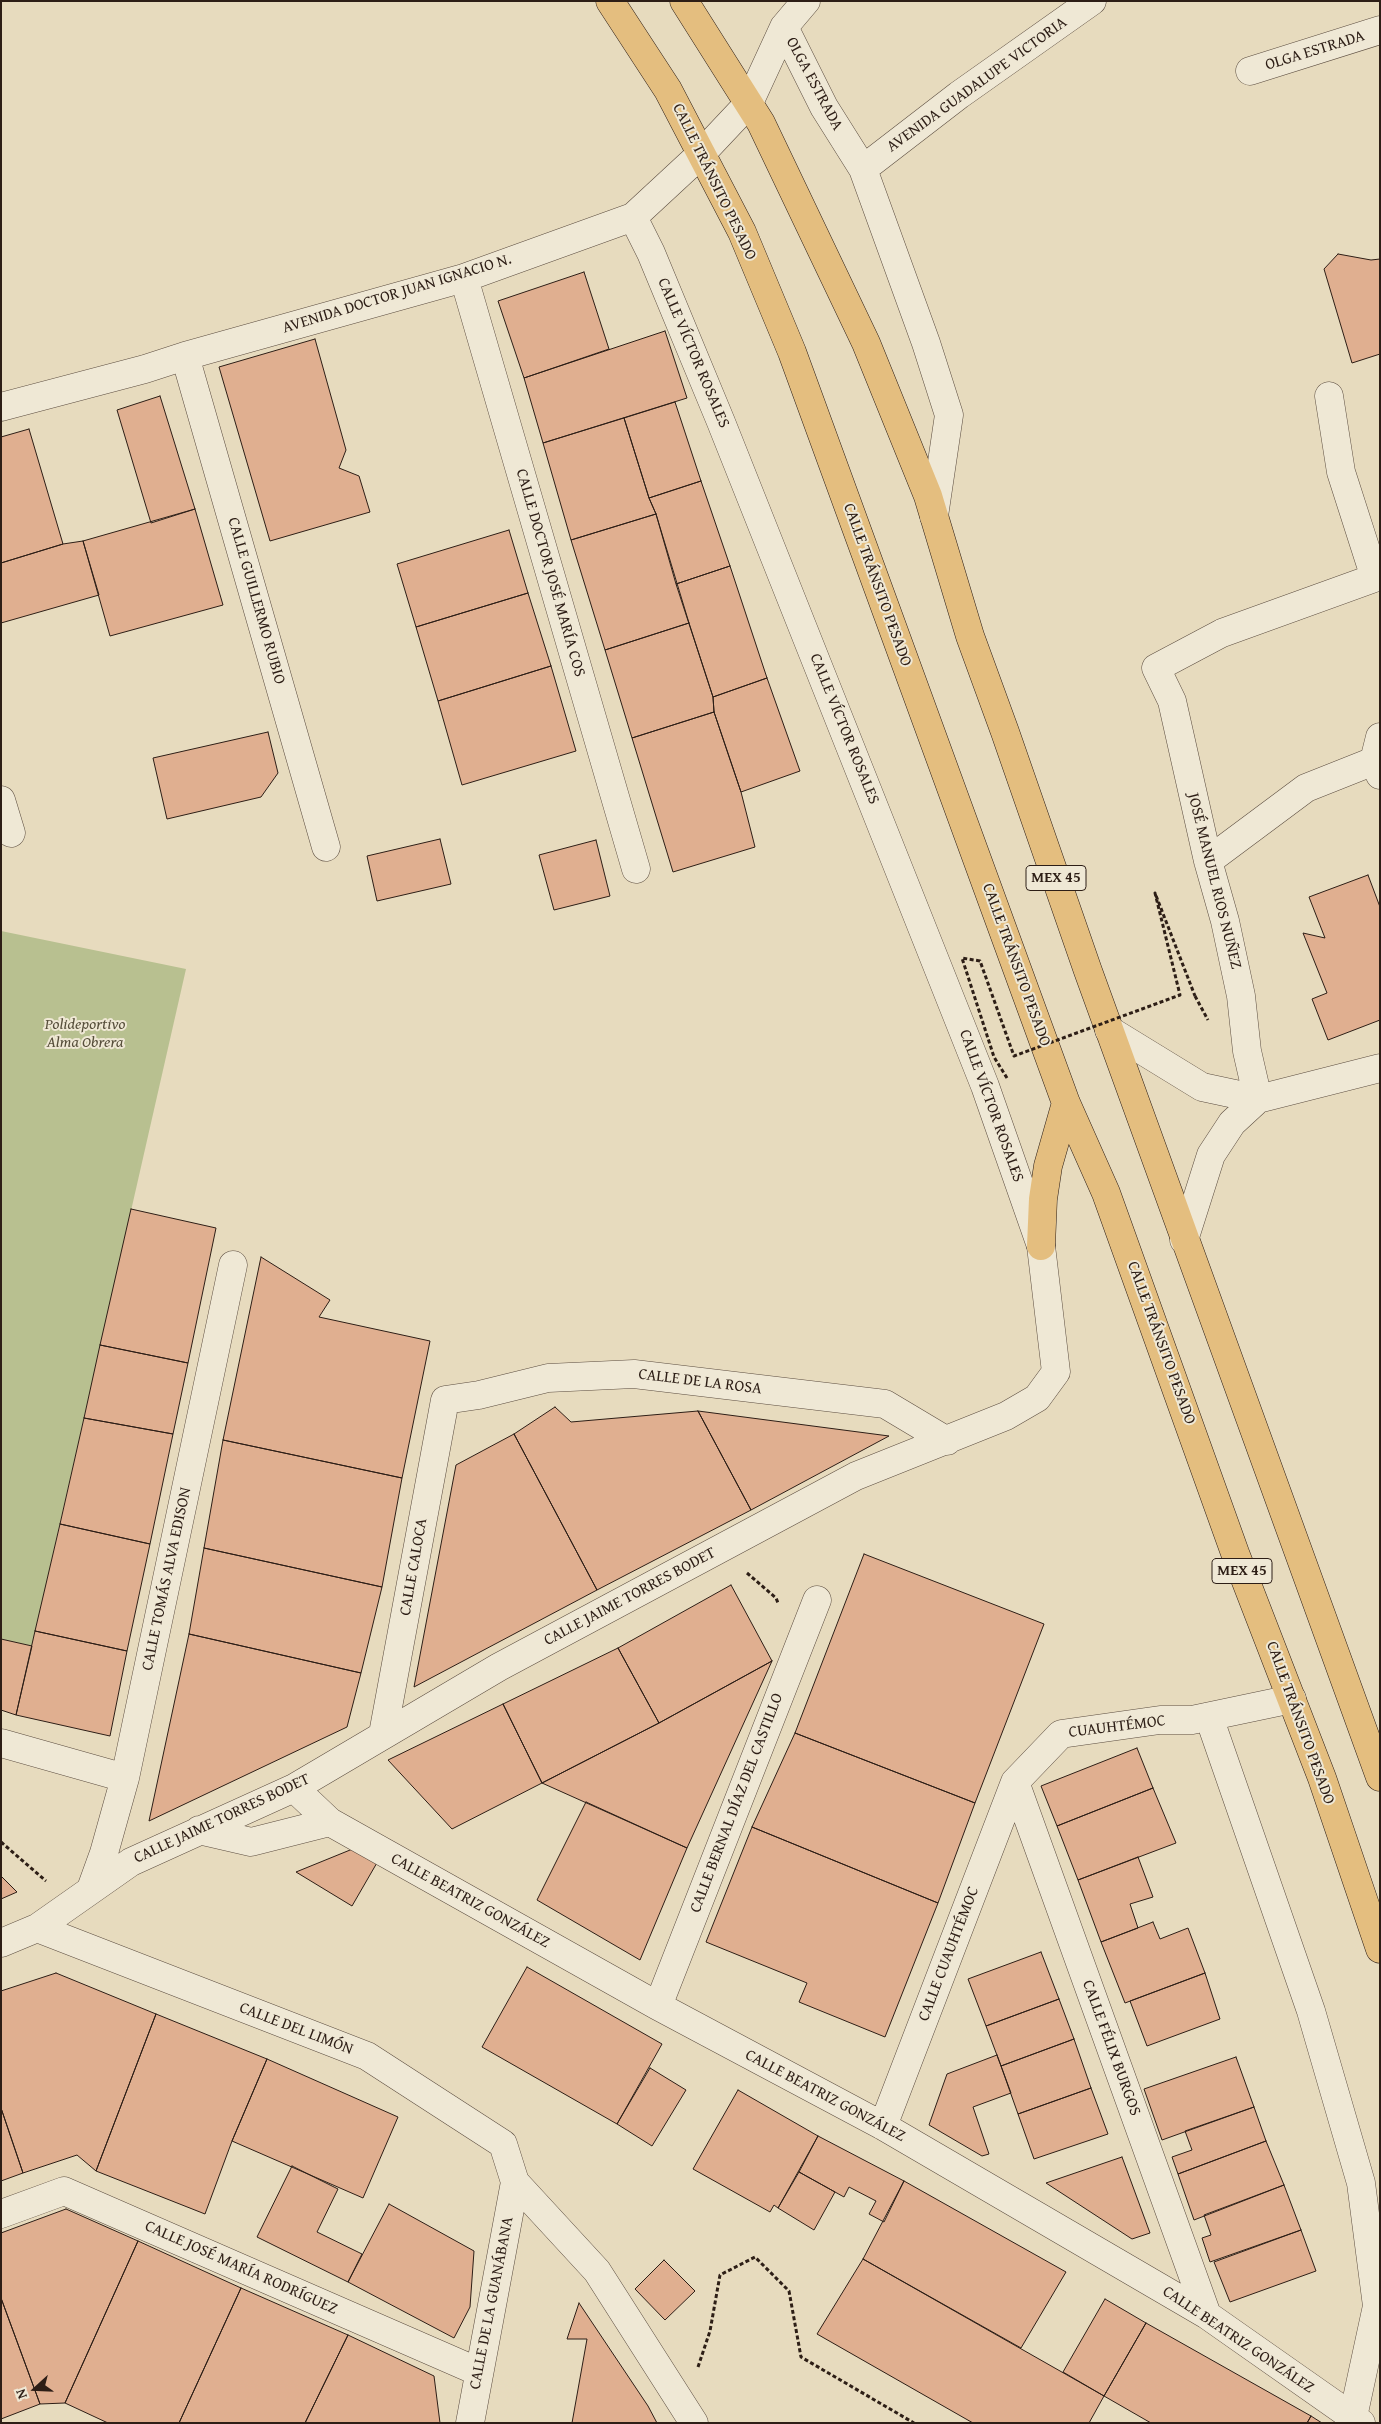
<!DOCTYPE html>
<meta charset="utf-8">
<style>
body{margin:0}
#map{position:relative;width:1381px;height:2424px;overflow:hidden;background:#e7dbbe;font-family:"Gentium Book Plus",serif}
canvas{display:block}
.frame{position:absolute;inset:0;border:2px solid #2d1e16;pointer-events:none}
.north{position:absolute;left:10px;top:2364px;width:50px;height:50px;-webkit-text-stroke:4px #efe8d5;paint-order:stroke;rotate:250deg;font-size:14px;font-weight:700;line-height:20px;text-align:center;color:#2d1e16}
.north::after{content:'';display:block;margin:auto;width:18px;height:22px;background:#2d1e16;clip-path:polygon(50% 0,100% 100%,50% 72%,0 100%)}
</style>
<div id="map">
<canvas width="1381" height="2424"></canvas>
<div class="frame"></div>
<div class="north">N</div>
</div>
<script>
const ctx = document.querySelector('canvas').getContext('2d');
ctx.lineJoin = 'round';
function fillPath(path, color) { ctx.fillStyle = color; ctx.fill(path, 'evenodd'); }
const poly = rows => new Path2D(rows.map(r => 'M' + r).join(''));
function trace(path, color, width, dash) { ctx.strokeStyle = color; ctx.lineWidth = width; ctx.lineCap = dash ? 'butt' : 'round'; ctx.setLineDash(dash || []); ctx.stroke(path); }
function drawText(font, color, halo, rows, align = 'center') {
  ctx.font = font + ' "Gentium Book Plus",serif'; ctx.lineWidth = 4; ctx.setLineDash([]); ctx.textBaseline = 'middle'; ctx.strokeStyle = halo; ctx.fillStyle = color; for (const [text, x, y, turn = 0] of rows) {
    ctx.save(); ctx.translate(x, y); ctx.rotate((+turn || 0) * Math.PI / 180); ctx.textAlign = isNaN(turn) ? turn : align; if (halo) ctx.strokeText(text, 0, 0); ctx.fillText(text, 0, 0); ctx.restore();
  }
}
const green = poly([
 [1,931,186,969,32,1646,1,1639]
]);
const building = poly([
 [1338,254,1371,260,1380,259,1380,354,1352,363,1324,269,1338,254],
 [584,272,609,349,524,378,498,301,584,272],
 [665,331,687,398,543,443,524,378,665,331],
 [315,339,346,450,339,468,359,476,370,512,270,541,219,367,315,339],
 [160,396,195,509,151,523,117,410,160,396],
 [675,402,701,481,649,498,624,418,675,402],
 [624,418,649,498,656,514,571,540,543,443,624,418],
 [29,429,63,544,1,563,1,437,29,429],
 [701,481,730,566,676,584,656,514,649,498,701,481],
 [195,509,223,605,110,636,83,541,195,509],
 [656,514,689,623,605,650,571,540,656,514],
 [509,530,528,593,416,627,397,564,509,530],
 [83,541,99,595,1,623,1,563,63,544,83,541],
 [730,566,767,678,713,697,676,584,730,566],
 [528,593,551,666,438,701,416,627,528,593],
 [689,623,713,697,714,712,632,738,605,650,689,623],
 [551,666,576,751,462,785,438,701,551,666],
 [767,678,800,771,741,792,714,712,713,697,767,678],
 [714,712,741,792,755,847,673,872,632,738,714,712],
 [268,732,278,773,261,797,167,819,153,758,268,732],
 [440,839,451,884,377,901,367,856,440,839],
 [596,840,610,896,554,910,539,855,596,840],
 [1368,875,1380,907,1380,1020,1328,1040,1312,999,1327,993,1303,933,1325,938,1309,897,1368,875],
 [131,1209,216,1228,188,1363,100,1345,131,1209],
 [261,1257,330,1300,319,1317,430,1341,402,1478,223,1440,261,1257],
 [100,1345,188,1363,173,1434,84,1418,100,1345],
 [555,1407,571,1422,698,1411,751,1510,597,1590,514,1434,555,1407],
 [698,1411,889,1436,751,1510,698,1411],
 [84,1418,173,1434,150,1544,60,1524,84,1418],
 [514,1434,597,1590,414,1687,456,1465,514,1434],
 [223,1440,402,1478,382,1587,204,1548,223,1440],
 [60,1524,150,1544,127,1651,35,1631,60,1524],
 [204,1548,382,1587,361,1673,189,1634,204,1548],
 [864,1554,1044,1624,975,1803,795,1733,864,1554],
 [731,1585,772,1661,659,1723,618,1648,731,1585],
 [35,1631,127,1651,110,1736,16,1715,35,1631],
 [189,1634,361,1673,347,1727,149,1821,189,1634],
 [1,1639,32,1646,16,1715,1,1710,1,1639],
 [618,1648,659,1723,542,1783,503,1704,618,1648],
 [772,1661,687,1848,542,1783,659,1723,772,1661],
 [503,1704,542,1783,452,1829,388,1760,503,1704],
 [795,1733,975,1803,938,1903,752,1827,795,1733],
 [1137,1748,1153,1788,1057,1826,1041,1786,1137,1748],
 [1153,1788,1176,1843,1078,1880,1057,1826,1153,1788],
 [586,1802,687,1848,640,1960,537,1900,586,1802],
 [752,1827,938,1903,885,2037,799,2002,807,1983,706,1942,752,1827],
 [355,1848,378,1861,352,1906,296,1872,355,1848],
 [1138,1857,1153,1897,1130,1904,1138,1928,1101,1942,1078,1880,1138,1857],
 [1,1876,17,1892,1,1899,1,1876],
 [1153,1922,1160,1939,1188,1928,1205,1973,1125,2003,1101,1942,1153,1922],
 [1041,1952,1059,1999,986,2026,968,1979,1041,1952],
 [527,1967,662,2044,617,2124,482,2047,527,1967],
 [56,1973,156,2014,96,2171,77,2155,23,2173,1,2108,1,1991,56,1973],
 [1205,1973,1220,2019,1147,2046,1130,2001,1205,1973],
 [1059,1999,1074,2039,1001,2066,986,2026,1059,1999],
 [156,2014,267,2059,232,2141,205,2214,96,2171,156,2014],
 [1074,2039,1091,2088,1018,2114,1001,2066,1074,2039],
 [997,2055,1011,2093,973,2107,989,2154,982,2156,929,2125,947,2074,997,2055],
 [1236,2057,1254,2107,1162,2140,1144,2089,1236,2057],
 [267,2059,398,2117,363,2198,232,2141,267,2059],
 [650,2068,686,2090,652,2146,617,2124,650,2068],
 [1091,2088,1108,2134,1034,2159,1018,2114,1091,2088],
 [738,2090,818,2136,778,2208,774,2205,770,2212,693,2169,738,2090],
 [1254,2107,1266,2141,1178,2174,1172,2157,1192,2150,1185,2131,1254,2107],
 [1,2108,23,2173,1,2181,1,2108],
 [818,2136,904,2181,884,2222,869,2214,876,2201,849,2187,844,2197,799,2172,818,2136],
 [1266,2141,1284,2185,1194,2220,1178,2174,1266,2141],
 [1122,2157,1150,2233,1132,2239,1046,2183,1122,2157],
 [292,2166,338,2189,317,2232,362,2254,348,2282,257,2237,292,2166],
 [799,2172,835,2192,814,2230,778,2208,799,2172],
 [904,2181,1066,2272,1021,2348,863,2259,904,2181],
 [1284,2185,1301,2230,1210,2262,1202,2238,1211,2235,1204,2215,1284,2185],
 [389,2204,474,2251,470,2307,454,2338,348,2282,389,2204],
 [66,2209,138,2241,65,2403,40,2404,1,2298,1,2233,66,2209],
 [1301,2230,1316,2271,1230,2302,1214,2262,1301,2230],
 [138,2241,241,2288,179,2423,108,2423,65,2403,138,2241],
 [863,2259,1104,2396,1089,2423,973,2423,817,2334,863,2259],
 [664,2260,695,2291,665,2320,635,2289,664,2260],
 [241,2288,348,2335,305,2423,179,2423,241,2288],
 [1,2298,40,2404,1,2419,1,2298],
 [1105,2299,1146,2323,1104,2396,1063,2372,1105,2299],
 [579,2303,648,2406,657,2423,572,2423,587,2339,567,2339,579,2303],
 [1146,2323,1311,2416,1307,2423,1151,2423,1104,2396,1146,2323],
 [348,2335,434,2376,440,2423,305,2423,348,2335],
 [1311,2416,1322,2423,1307,2423,1311,2416]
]);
const path = poly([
 [1195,996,1208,1020],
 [747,1573,776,1598,778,1603],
 [1,1842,46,1881],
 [698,2367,710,2331,720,2275,755,2257,789,2291,801,2357,914,2423]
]);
const street = poly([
 [784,27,824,107,863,169,926,343,949,415,934,516],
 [1250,71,1380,30],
 [863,169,959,95,1092,1],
 [464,278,636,869],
 [185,356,326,847],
 [1329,396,1341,472,1375,578],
 [1,407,145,369,185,356,464,278,633,217,701,154,749,103,784,27,806,1],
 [1380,737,1374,761,1380,775],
 [1,800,11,833],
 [1208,861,1306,788,1374,761],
 [1109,1030,1202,1087,1258,1099,1380,1068],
 [1258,1099,1247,1051,1241,996,1225,921,1208,861,1172,701,1156,668,1222,633,1380,576],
 [1184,1240,1211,1155,1232,1123,1258,1099],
 [1209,1717,1311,2011,1361,2183,1377,2306,1353,2417],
 [383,1734,445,1400,479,1395,548,1378,634,1374,885,1404,947,1441],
 [1,1743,125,1778],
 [1015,1782,1207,2315],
 [294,1788,330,1822,658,2006,883,2126,1207,2315,1361,2423],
 [199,1830,251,1842,330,1822],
 [91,1889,104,1853,125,1778,233,1265],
 [37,1928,367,2056,503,2144,515,2182,597,2271,694,2423],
 [1,1943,37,1928,131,1862,294,1788,499,1667,856,1476,1006,1416,1037,1398,1056,1372,1041,1246,985,1086,721,422,651,253,633,217],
 [658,2006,817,1600],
 [883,2126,1015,1782,1061,1734,1160,1720,1192,1720,1292,1699],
 [1,2214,64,2191,479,2372],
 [470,2423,515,2182]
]);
const primary = poly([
 [610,1,668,90,742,232,792,352,1066,1103,1106,1193,1235,1553,1322,1778,1380,1949],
 [684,1,761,123,866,343,928,496,970,636,1005,732,1088,971,1380,1777],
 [1041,1246,1043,1199,1048,1166,1066,1103]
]);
const pathBridge = poly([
 [1007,1078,994,1057,962,958,980,961,1014,1056,1180,995,1155,893,1195,996]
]);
const shields = [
 [1056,878,60],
 [1242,1571,60]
];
const shieldNames = [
 ["MEX 45",1056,878],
 ["MEX 45",1242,1571]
];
const streetNames = [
 ["OLGA ESTRADA",1315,51,-17],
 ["OLGA ESTRADA",814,84,62],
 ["AVENIDA GUADALUPE VICTORIA",977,85,-36],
 ["CALLE TRÁNSITO PESADO",714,182,64],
 ["AVENIDA DOCTOR JUAN IGNACIO N.",397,294,-17],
 ["CALLE VÍCTOR ROSALES",693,353,67],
 ["CALLE DOCTOR JOSÉ MARÍA COS",550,573,74],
 ["CALLE TRÁNSITO PESADO",877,585,70],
 ["CALLE GUILLERMO RUBIO",256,601,74],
 ["CALLE VÍCTOR ROSALES",844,729,68],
 ["JOSÉ MANUEL RIOS NUÑEZ",1214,881,76],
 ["CALLE TRÁNSITO PESADO",1016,965,70],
 ["CALLE VÍCTOR ROSALES",991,1106,70],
 ["CALLE TRÁNSITO PESADO",1161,1343,70],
 ["CALLE DE LA ROSA",700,1382,7],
 ["CALLE CALOCA",414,1567,-80],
 ["CALLE TOMÁS ALVA EDISON",167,1579,-78],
 ["CALLE JAIME TORRES BODET",630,1597,-28],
 ["CALLE TRÁNSITO PESADO",1300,1723,70],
 ["CUAUHTÉMOC",1117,1727,-7],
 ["CALLE BERNAL DÍAZ DEL CASTILLO",737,1803,-69],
 ["CALLE JAIME TORRES BODET",222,1819,-25],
 ["CALLE BEATRIZ GONZÁLEZ",470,1901,29],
 ["CALLE CUAUHTÉMOC",949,1954,-69],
 ["CALLE DEL LIMÓN",296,2029,21],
 ["CALLE FÉLIX BURGOS",1111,2048,70],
 ["CALLE BEATRIZ GONZÁLEZ",825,2096,28],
 ["CALLE JOSÉ MARÍA RODRÍGUEZ",241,2268,24],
 ["CALLE DE LA GUANÁBANA",492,2303,-79],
 ["CALLE BEATRIZ GONZÁLEZ",1238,2340,34]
];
const parkNames = [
 ["Polideportivo",85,1025],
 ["Alma Obrera",85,1043]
];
fillPath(green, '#b8c090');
fillPath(building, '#e0af90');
trace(building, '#2d1e16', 1);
trace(street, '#5c4d40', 29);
trace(primary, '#2d1e16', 29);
trace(path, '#2d1e16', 3, [4, 2.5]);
trace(street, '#efe8d5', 28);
trace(primary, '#e4be7f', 28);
trace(pathBridge, '#2d1e16', 3, [4, 2.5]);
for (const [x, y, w] of shields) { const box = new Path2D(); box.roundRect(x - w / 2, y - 12.5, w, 25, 4); ctx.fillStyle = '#efe8d5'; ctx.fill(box); trace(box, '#2d1e16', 1); }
drawText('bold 15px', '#2d1e16', null, shieldNames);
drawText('16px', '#2d1e16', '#efe8d5', streetNames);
drawText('italic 16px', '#574f3b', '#efe8d5', parkNames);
</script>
